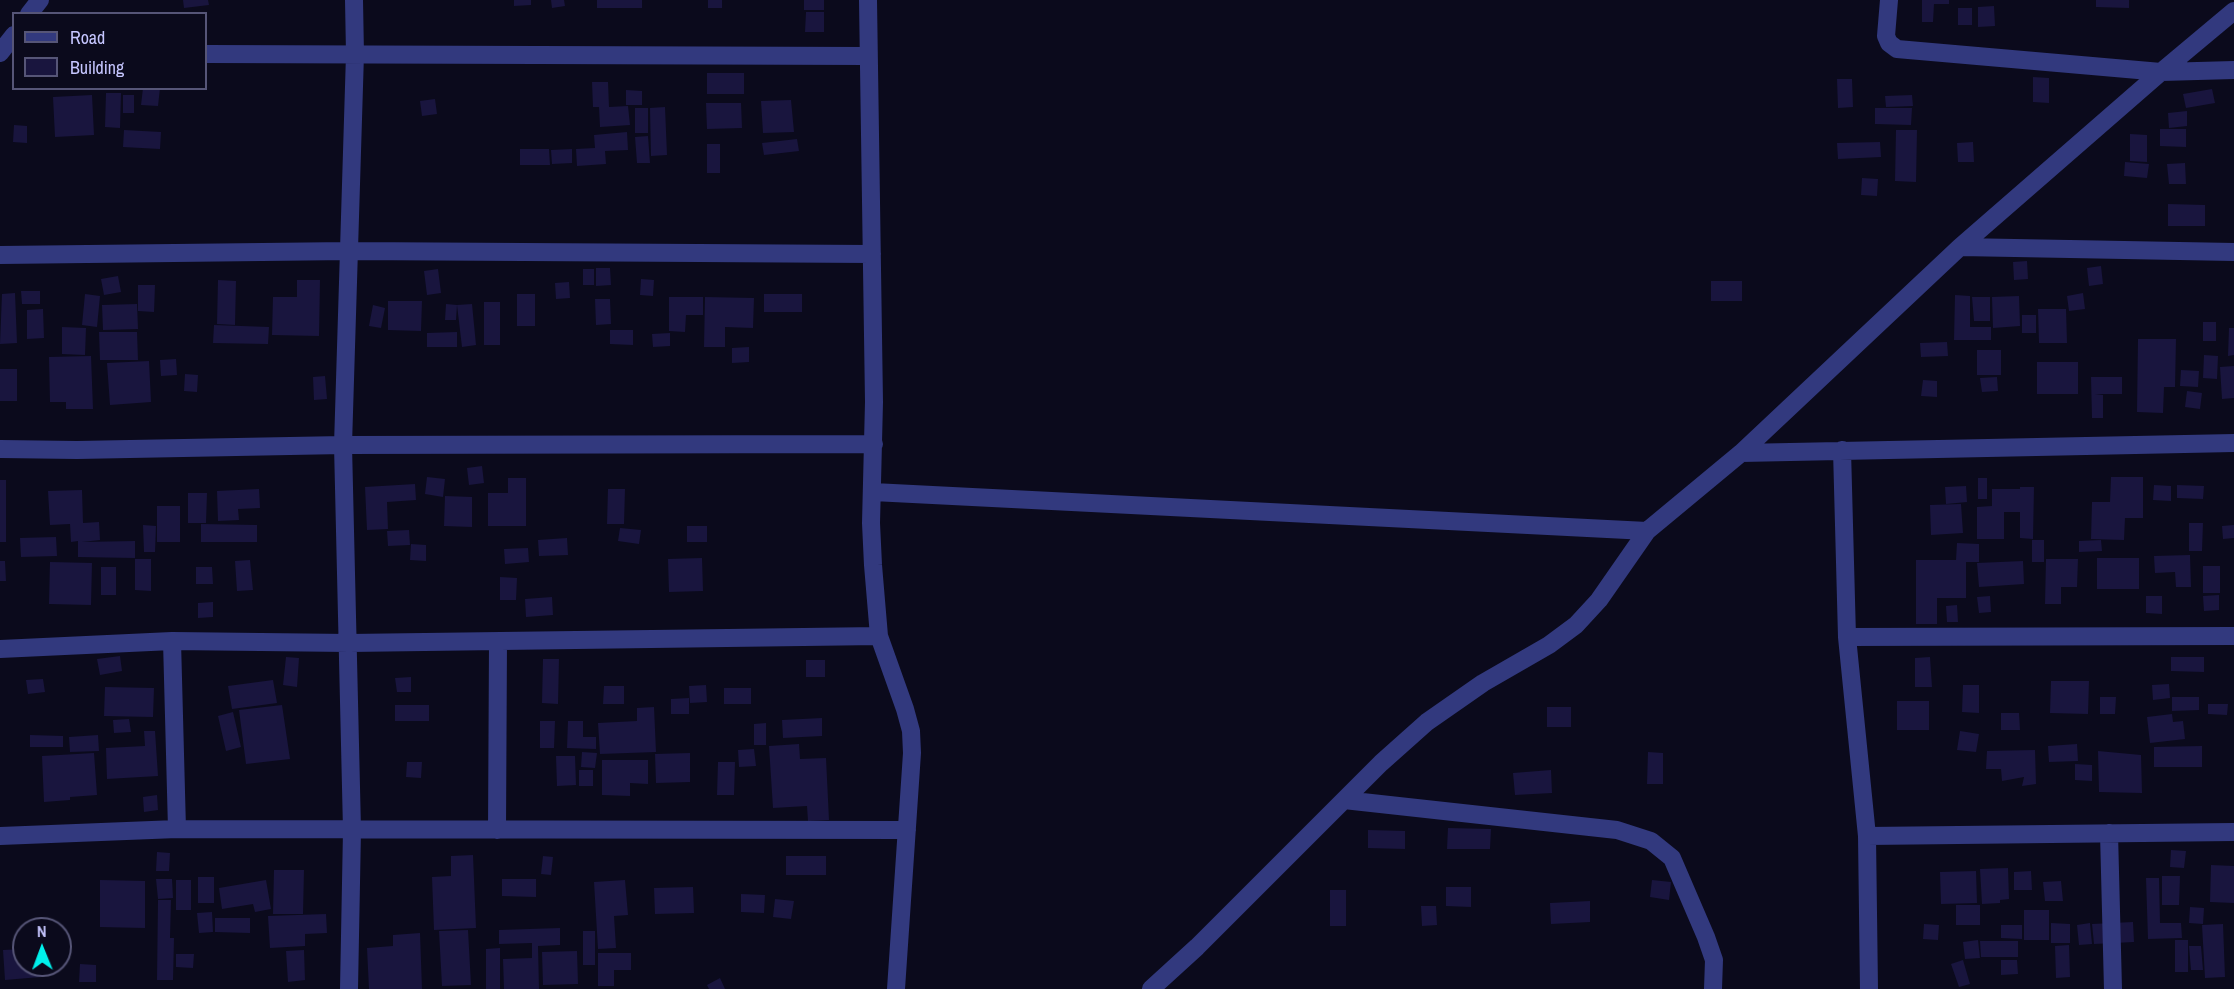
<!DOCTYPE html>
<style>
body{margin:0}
#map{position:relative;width:2234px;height:989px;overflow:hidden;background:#0b0a1c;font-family:"Archivo Narrow",sans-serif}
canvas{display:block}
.legend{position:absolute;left:12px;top:12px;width:195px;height:78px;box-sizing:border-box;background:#0b0a1c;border:2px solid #565577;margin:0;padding:8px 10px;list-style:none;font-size:18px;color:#c6c6ff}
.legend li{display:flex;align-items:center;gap:12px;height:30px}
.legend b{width:30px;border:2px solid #565577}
.north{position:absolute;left:12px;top:917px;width:60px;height:60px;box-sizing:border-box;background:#0b0a1c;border:2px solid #565577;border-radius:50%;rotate:359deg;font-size:16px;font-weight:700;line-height:24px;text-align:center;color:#c6c6ff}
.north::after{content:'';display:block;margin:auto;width:21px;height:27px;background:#00f1ec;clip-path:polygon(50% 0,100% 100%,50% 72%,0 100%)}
</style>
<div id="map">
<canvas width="2234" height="989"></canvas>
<ul class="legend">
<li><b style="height:8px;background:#32397e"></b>Road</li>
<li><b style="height:16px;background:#19153e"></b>Building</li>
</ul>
<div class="north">N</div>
</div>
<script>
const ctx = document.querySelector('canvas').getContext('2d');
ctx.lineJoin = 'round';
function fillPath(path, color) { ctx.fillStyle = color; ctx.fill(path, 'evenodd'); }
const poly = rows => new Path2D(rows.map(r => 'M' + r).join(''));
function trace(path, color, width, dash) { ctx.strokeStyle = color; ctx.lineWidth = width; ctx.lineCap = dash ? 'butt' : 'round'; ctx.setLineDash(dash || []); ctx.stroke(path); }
const building = poly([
 [183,0,208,0,209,5,184,8],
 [514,0,531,0,531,5,514,6],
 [551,0,564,0,565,6,552,8],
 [597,0,642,0,642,8,597,8],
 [708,0,722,0,722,8,708,8],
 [804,0,824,0,824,10,804,10],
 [1922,0,1949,0,1949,4,1934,4,1933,22,1922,22],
 [2096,0,2129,0,2129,8,2096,7],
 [1994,6,1995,26,1978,27,1978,7],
 [1958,8,1972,8,1972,25,1958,25],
 [806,12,824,12,824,32,805,32],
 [707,73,744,73,744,94,707,94],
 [2033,77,2049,78,2049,103,2033,102],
 [1837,79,1852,79,1853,107,1838,108],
 [592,82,608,82,609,107,628,106,630,125,600,127,599,107,593,107],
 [143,88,160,88,158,106,141,105],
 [2212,89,2215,103,2186,108,2183,94],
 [626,90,642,91,642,105,626,105],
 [106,93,121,93,120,128,105,127],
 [92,95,94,135,55,137,53,97],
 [123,95,134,95,134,113,123,113],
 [1912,95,1913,106,1886,107,1885,96],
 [435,99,437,114,422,116,420,101],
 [791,100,794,132,763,133,761,101],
 [706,103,741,103,742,128,707,129],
 [665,107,667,155,651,156,650,108],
 [635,108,648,108,648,133,635,133],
 [1875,108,1912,108,1911,125,1875,124],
 [2187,111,2187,126,2169,128,2168,113],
 [14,125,27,126,27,143,13,142],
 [2160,129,2186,129,2186,147,2160,146],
 [124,130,161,132,160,149,123,147],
 [1896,130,1917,130,1916,182,1895,181],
 [627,132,628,150,605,151,606,164,577,166,576,149,595,148,594,135],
 [2130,134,2147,135,2147,162,2130,161],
 [648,136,650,163,637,163,635,137],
 [797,139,799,151,764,155,762,143],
 [1880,142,1881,157,1838,159,1837,143],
 [1973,142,1974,162,1958,162,1957,143],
 [707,144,720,144,720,173,707,173],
 [520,149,549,149,550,165,520,165],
 [572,149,572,163,552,164,551,150],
 [2125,162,2149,164,2147,178,2124,176],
 [2185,163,2186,184,2169,184,2167,164],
 [1862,178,1878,179,1877,196,1861,195],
 [2168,204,2205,205,2205,226,2168,226],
 [2027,261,2028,279,2014,280,2013,262],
 [2101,266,2103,284,2089,286,2087,268],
 [596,268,610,268,611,285,596,286],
 [438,269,441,293,427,295,424,271],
 [583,269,594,269,594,285,583,285],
 [118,276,121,292,104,295,101,279],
 [641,279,654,280,653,296,640,295],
 [218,280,236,281,235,325,217,324],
 [297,280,320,280,319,336,272,335,273,297,297,297],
 [1711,281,1742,281,1742,301,1711,301],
 [569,282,570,298,556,299,555,283],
 [138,285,155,285,154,312,138,311],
 [21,291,40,291,40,304,22,304],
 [15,293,17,343,0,344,2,294],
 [2083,293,2085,309,2069,311,2067,296],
 [85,294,100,296,97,327,82,325],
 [517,294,535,294,535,326,517,326],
 [764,294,802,294,802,312,764,312],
 [1955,295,1970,296,1970,327,1991,327,1991,340,1954,340],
 [2019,296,2020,326,1993,328,1992,297],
 [669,297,703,297,703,315,686,315,685,332,669,331],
 [705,297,754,298,753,328,725,327,725,347,704,347],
 [1972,297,1990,297,1990,321,1974,321],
 [595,299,610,299,611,324,596,325],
 [388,301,422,301,421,331,388,330],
 [484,302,500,302,500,345,484,345],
 [137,304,138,329,103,330,102,305],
 [446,304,457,305,456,320,445,320],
 [472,304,476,345,462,347,457,305],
 [373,305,385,308,381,328,369,326],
 [43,309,44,338,27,339,27,310],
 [2038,309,2066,309,2067,343,2039,343],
 [2022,315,2036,315,2036,333,2022,333],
 [2203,322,2216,322,2216,341,2203,341],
 [214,325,269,327,268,344,213,343],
 [62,327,86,328,85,355,62,354],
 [2229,328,2234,328,2234,355,2228,356],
 [610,330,633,330,633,345,610,344],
 [99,332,137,332,138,360,100,360],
 [457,332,457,347,427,347,427,333],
 [670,333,670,346,653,347,652,334],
 [2138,339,2176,339,2175,387,2164,387,2163,413,2137,412],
 [1947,342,1948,356,1921,357,1920,343],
 [749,347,749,362,732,363,732,348],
 [1977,350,2001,350,2001,375,1977,375],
 [2204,355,2218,356,2217,379,2203,378],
 [91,356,93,409,66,409,66,402,50,402,49,357],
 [176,359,177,375,161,376,160,360],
 [149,361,151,402,110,405,107,363],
 [2037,362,2078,362,2078,394,2037,394],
 [2234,366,2234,398,2222,399,2220,367],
 [0,369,17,369,17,401,0,401],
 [2181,370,2199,371,2198,387,2180,386],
 [185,374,198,375,197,392,184,391],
 [325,376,327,399,314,400,313,377],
 [1997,377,1998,391,1982,392,1980,378],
 [2091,377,2122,377,2122,394,2095,394,2103,395,2103,418,2092,418],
 [1923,380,1937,381,1937,397,1921,396],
 [2187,391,2202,393,2200,409,2185,407],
 [482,466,484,483,469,485,467,468],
 [427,477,445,479,443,497,425,494],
 [2111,477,2143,477,2143,518,2125,518,2124,540,2091,539,2092,502,2110,502],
 [508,478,526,478,526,526,488,526,488,493,508,493],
 [1978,478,1987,478,1987,499,1978,499],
 [0,480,6,480,6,542,0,542],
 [415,484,416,500,387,502,388,529,367,530,365,487],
 [2154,485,2171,486,2171,501,2153,500],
 [2177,485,2204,486,2203,499,2177,498],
 [1966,486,1967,502,1946,504,1945,487],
 [2020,487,2034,487,2033,539,2020,538,2020,512,2004,512,2004,539,1977,539,1977,507,1992,506,1992,489,2020,489],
 [259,489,260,508,238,509,239,520,218,521,217,491],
 [608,489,625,489,624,524,607,524],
 [82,490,83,523,99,522,100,540,82,542,135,541,135,558,78,557,78,541,71,542,70,524,50,525,48,491],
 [188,493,207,493,206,523,188,523],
 [445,496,472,497,472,527,444,526],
 [1961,504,1963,533,1931,535,1930,505],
 [157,506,180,506,180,542,157,542],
 [2189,523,2203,523,2202,551,2189,551],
 [201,524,257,525,257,542,201,542],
 [143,525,156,526,155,552,144,552],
 [2234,525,2234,538,2223,539,2222,526],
 [687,526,707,526,707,542,687,542],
 [620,528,641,530,639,544,618,541],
 [409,530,410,545,388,546,387,531],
 [56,537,57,556,21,557,20,538],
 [567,538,568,555,539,556,538,540],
 [2032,540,2044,540,2044,562,2032,562],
 [2101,540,2102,551,2079,552,2079,541],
 [1957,543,1979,544,1979,562,1966,562,1966,598,1937,598,1937,624,1916,624,1916,560,1956,560],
 [411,544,426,545,426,561,410,560],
 [528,548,529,562,505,564,504,549],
 [2190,555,2191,587,2176,587,2175,572,2155,573,2154,556],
 [702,558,703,591,669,592,668,559],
 [2097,558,2139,558,2139,589,2097,589],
 [135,559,151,559,151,591,135,590],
 [2046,559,2078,559,2077,587,2061,587,2061,604,2045,604],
 [250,560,253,590,237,591,235,561],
 [0,561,5,561,6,581,0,581],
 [2023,561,2024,584,1979,587,1977,563],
 [50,562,92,563,91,605,49,604],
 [2203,566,2220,566,2220,593,2203,593],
 [101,567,116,567,116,595,101,595],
 [196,567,212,567,213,584,196,584],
 [500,577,517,578,516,600,500,600],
 [2219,595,2219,610,2204,611,2203,596],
 [1990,596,1991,612,1979,613,1977,597],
 [2146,596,2162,596,2162,614,2146,613],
 [552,597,553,615,526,617,525,599],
 [213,602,213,617,198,618,198,603],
 [1957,605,1958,622,1947,622,1946,606],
 [120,656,122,671,100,675,97,659],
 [286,657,299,658,297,687,283,685],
 [1930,657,1932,687,1915,687,1915,658],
 [2171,657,2204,657,2204,672,2171,671],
 [543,659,559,659,558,704,542,703],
 [806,660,825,660,825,677,806,677],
 [411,677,411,692,397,692,395,678],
 [43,679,45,692,28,694,26,680],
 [273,680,277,703,232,709,228,686],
 [2051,681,2089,681,2088,714,2050,713],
 [2169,684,2170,698,2153,700,2152,685],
 [706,685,707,702,690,703,689,686],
 [1963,685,1979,685,1979,713,1962,712],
 [604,686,624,686,624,704,603,704],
 [105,687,154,688,153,717,104,716],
 [724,688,751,688,751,704,724,704],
 [2100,697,2116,697,2115,714,2100,714],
 [2172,697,2199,697,2199,710,2172,711],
 [689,698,689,714,671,714,671,699],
 [1897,701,1929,701,1929,730,1897,730],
 [2208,704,2228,704,2227,715,2208,714],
 [282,705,290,759,246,764,239,710],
 [395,705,429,705,429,721,395,721],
 [654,707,656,752,600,754,598,723,637,721,637,708],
 [1547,707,1571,707,1571,727,1547,727],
 [233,712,241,747,226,751,218,716],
 [2001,713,2019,713,2020,730,2001,730],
 [2172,714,2173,722,2183,721,2185,739,2150,743,2147,717],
 [822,718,822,736,783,738,782,720],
 [129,719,131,732,114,733,113,720],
 [540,721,555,721,554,748,540,748],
 [568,721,583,721,583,737,596,737,596,749,567,748],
 [766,723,766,745,754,745,754,724],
 [144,731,155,731,158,776,107,779,106,748,145,746],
 [1960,731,1979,734,1976,752,1957,750],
 [30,735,63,736,63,747,30,747],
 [98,735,99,751,70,752,69,737],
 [799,744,800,759,826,758,829,820,808,821,807,806,773,808,769,746],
 [2077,744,2078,761,2049,762,2048,746],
 [2202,746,2202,767,2154,767,2154,747],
 [754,749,756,766,739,767,738,750],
 [2035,750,2036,784,2022,786,2024,777,2002,781,2001,769,1986,769,1987,751],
 [2098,751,2141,755,2142,793,2099,792],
 [582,752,597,753,595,768,581,767],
 [1648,752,1663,753,1663,784,1647,784],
 [94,753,97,795,70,797,70,800,44,802,42,756],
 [690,753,690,782,656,783,655,754],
 [556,756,575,756,576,785,557,786],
 [602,760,648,760,648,784,630,783,630,796,602,795],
 [407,762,422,762,421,778,406,777],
 [718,762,735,762,734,795,717,795],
 [2075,764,2092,765,2092,781,2075,780],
 [579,770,593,770,593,786,579,786],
 [1551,770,1552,793,1515,795,1513,773],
 [157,795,158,810,144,812,143,797],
 [1448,828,1491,829,1490,849,1447,849],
 [1368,830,1405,831,1405,849,1368,848],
 [2171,850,2186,851,2184,868,2170,867],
 [157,852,170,853,169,871,156,871],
 [473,855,476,928,434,930,432,877,451,876,451,856],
 [543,856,553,857,551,875,541,874],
 [786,856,826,856,826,875,786,875],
 [2211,865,2234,866,2234,903,2210,902],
 [2008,868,2009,899,2000,900,2000,903,1982,904,1980,869],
 [274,870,304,870,303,914,273,914],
 [1976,871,1977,903,1941,904,1940,872],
 [2031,871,2032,890,2014,890,2014,872],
 [2162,876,2180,876,2179,905,2162,905],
 [198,877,214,877,214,903,198,903],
 [2146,878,2159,878,2160,923,2181,923,2182,938,2148,939],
 [156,879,172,879,173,898,158,899],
 [502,879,536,879,536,897,502,896],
 [100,880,145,881,145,928,100,927],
 [176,880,191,880,191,910,176,910],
 [266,880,271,909,255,912,253,904,222,909,219,888],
 [625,880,628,915,614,916,616,948,598,949,594,882],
 [1652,880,1671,882,1669,900,1650,897],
 [2061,881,2063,901,2045,901,2043,882],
 [693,887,694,913,655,914,654,888],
 [1446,887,1471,887,1471,907,1446,906],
 [1330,890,1346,890,1346,926,1330,926],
 [741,894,765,895,764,913,741,912],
 [775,899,794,901,791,919,773,917],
 [158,900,171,900,170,938,174,938,173,980,157,980],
 [1590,901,1590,922,1551,924,1550,903],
 [1956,905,1980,905,1980,925,1956,925],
 [1421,906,1436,906,1437,925,1422,926],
 [2190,907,2204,908,2203,924,2189,923],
 [2024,910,2049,910,2049,940,2024,940],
 [212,912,213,932,199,933,197,913],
 [326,914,327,933,305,934,305,946,270,948,268,916],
 [215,918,250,918,250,933,215,932],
 [2133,922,2134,942,2094,944,2092,924],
 [2051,923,2070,924,2070,943,2051,943],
 [2090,923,2092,944,2079,945,2077,925],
 [1924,924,1939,925,1938,940,1923,939],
 [2223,924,2225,977,2205,978,2202,925],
 [2001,925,2022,925,2022,939,2001,938],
 [560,928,560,945,538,946,539,989,504,989,503,959,532,958,532,943,499,944,499,930],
 [468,930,471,985,442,986,439,931],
 [583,931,595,931,595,965,583,965],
 [420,933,422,989,369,989,367,948,393,946,393,935],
 [1978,940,1980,958,1965,959,1963,942],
 [2175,940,2188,940,2188,972,2175,972],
 [1980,941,2018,941,2018,957,1981,957],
 [2069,945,2070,977,2056,978,2055,946],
 [2189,946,2201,946,2203,970,2191,970],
 [500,948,500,989,486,989,486,949],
 [24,949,24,965,39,965,40,977,5,980,3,950],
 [304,950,305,980,288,982,286,951],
 [577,951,578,984,543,985,542,952],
 [598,953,631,953,631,970,614,970,614,986,598,986],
 [176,954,194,954,193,968,176,967],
 [1963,960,1970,984,1959,987,1951,964],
 [2001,960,2017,960,2018,974,2001,975],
 [80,964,96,965,96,982,79,982],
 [720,978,725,989,709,989,707,985]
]);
const street = poly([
 [868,0,874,402,871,523,873,565,879,636,905,709,911,731,912,753,896,989],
 [1889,0,1886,36,1889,43,1897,49,2161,72,2234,70],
 [29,14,40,0],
 [0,53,14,35],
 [206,54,868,56],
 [1960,247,2234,252],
 [0,255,349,251,872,254],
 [0,449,77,450,343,445,874,444],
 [1842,450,1847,637,1867,836,1869,989],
 [1741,453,2234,443],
 [873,492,1647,531],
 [1847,637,2234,636],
 [172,641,177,829],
 [0,649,172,641,349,643,879,636],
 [1344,800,1617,830,1651,841,1672,858,1706,937,1714,960,1713,989],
 [497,830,498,642],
 [2109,833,2113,989],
 [0,836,177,829,907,830],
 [1867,836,2234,832],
 [349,989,352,830,343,445,355,54,354,0],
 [1151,989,1197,947,1381,763,1427,722,1483,683,1549,645,1576,625,1599,600,1647,531,1741,453,1960,247,2161,72,2234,11]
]);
fillPath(building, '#19153e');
trace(street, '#32397e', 18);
</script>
